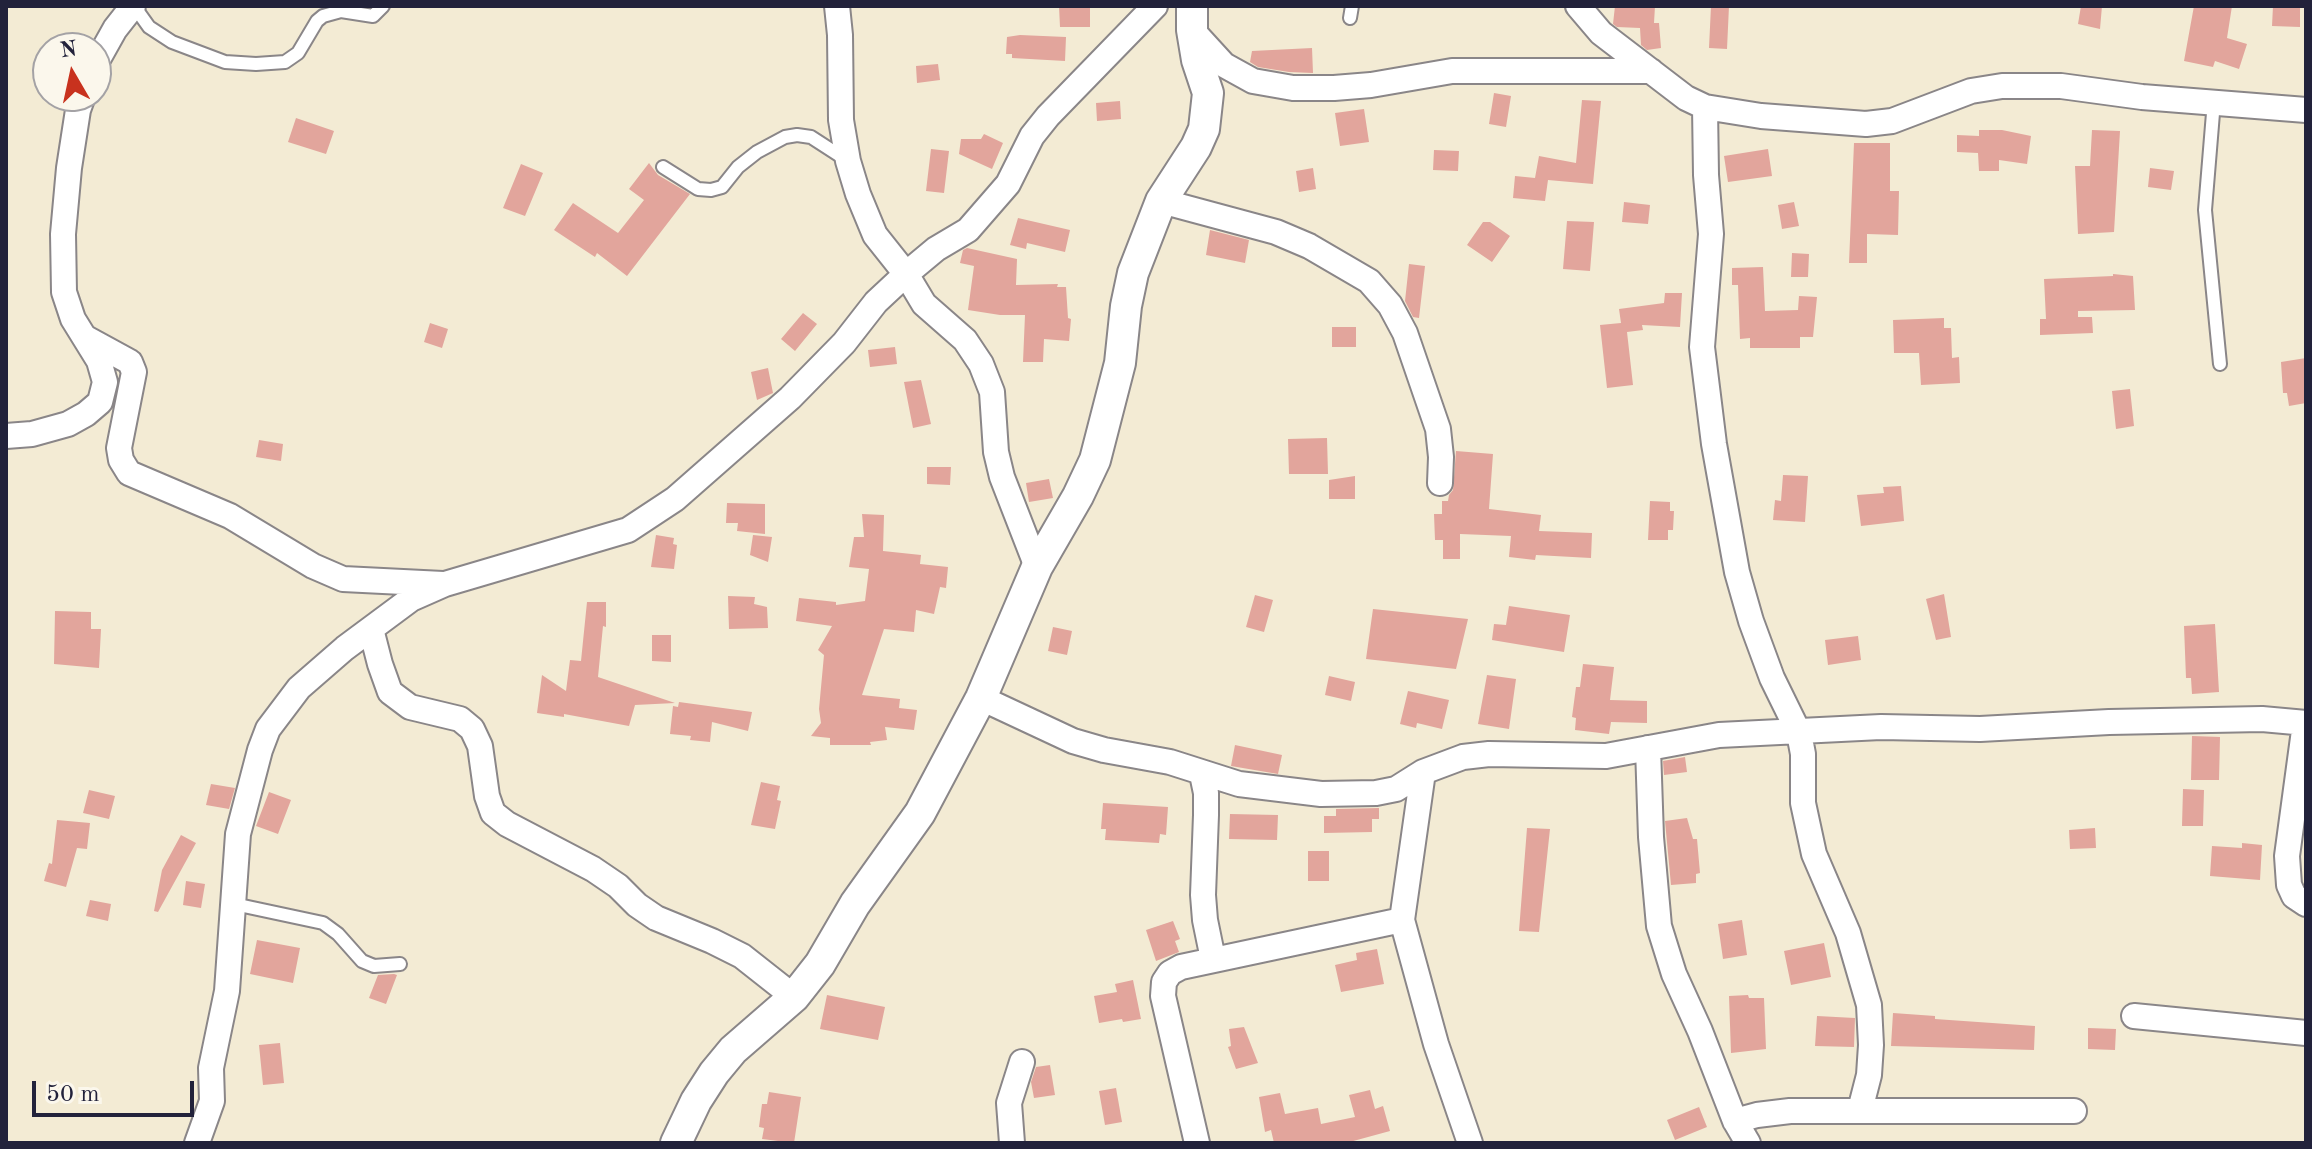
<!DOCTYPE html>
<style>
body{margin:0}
#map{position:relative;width:2312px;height:1149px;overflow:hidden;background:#f3ebd4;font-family:"Old Standard TT",serif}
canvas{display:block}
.frame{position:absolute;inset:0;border:8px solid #22223b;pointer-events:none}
.north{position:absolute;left:32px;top:32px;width:80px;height:80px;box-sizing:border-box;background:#fbf7ec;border:2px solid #a4a2a5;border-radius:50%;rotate:351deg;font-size:22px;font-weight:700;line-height:32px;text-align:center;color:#22223b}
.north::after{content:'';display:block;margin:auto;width:28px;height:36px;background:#c8321e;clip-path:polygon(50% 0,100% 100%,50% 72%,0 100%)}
.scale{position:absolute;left:32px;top:1081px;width:162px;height:36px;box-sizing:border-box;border:4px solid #22223b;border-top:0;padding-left:10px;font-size:24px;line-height:28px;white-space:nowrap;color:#22223b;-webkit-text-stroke:6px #fbf7ec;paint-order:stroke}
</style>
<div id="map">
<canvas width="2312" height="1149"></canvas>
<div class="frame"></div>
<div class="north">N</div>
<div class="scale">50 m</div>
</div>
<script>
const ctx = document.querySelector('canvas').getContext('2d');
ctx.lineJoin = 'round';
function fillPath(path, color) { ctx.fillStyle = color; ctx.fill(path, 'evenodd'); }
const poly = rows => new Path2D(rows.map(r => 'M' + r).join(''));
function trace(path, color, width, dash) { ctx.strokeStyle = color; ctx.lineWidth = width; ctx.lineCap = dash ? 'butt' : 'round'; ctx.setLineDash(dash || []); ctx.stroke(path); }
const building = poly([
 [1059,6,1090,6,1090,27,1060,27],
 [1615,6,1655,6,1654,23,1659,23,1661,48,1647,50,1641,45,1640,28,1617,27,1613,24],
 [1711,6,1729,6,1727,49,1709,48],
 [2081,6,2102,6,2100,29,2078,24],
 [2194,6,2232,6,2227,38,2247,44,2239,69,2215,61,2213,67,2184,61],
 [2273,6,2300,6,2300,27,2272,26],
 [1020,35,1066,37,1065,61,1012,58,1012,54,1006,54,1007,37],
 [1312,48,1313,73,1289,72,1258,67,1250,62,1252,51],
 [938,64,940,80,917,83,916,66],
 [1494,93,1511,96,1506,127,1489,124],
 [1582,100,1601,101,1593,184,1548,180,1545,201,1513,198,1515,176,1535,178,1539,156,1576,163],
 [1120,101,1121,119,1097,121,1096,103],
 [1364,109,1369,142,1340,146,1335,113],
 [296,118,334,131,326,154,288,142],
 [1979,130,2002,130,2031,136,2027,164,1999,160,1999,171,1979,171,1978,153,1957,152,1957,135,1979,136],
 [2092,130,2120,131,2114,232,2078,234,2075,166,2090,166],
 [984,134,1003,143,992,169,959,154,961,139,981,139],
 [1854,143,1890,143,1890,191,1899,191,1898,235,1867,234,1867,263,1849,263],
 [931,149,949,151,944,193,926,191],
 [1768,149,1772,176,1728,182,1724,156],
 [1434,150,1459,151,1458,171,1433,170],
 [649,163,658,175,690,194,627,276,597,253,595,257,554,230,573,203,618,233,644,200,629,189],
 [521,164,543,173,525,216,503,208],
 [1313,168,1316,189,1299,192,1296,171],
 [2150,168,2174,171,2171,190,2148,187],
 [1624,202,1650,205,1648,224,1622,222],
 [1794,202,1799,226,1782,229,1778,205],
 [1018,218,1070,230,1065,252,1027,243,1026,249,1010,245],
 [1567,221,1594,222,1590,271,1563,269],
 [1483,222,1490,222,1510,236,1492,262,1467,245],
 [1210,230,1249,240,1245,263,1206,255],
 [967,248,1017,259,1016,285,1058,284,1057,287,1066,287,1068,318,1071,319,1069,341,1044,339,1043,362,1023,362,1025,315,1000,315,968,310,974,266,960,263,963,250],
 [1792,253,1809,254,1808,277,1791,277],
 [1409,264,1425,266,1419,318,1413,317,1405,301],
 [1763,267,1765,311,1798,310,1799,296,1817,297,1813,337,1800,337,1800,348,1750,348,1750,338,1740,339,1738,285,1732,285,1732,268],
 [2113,274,2133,276,2135,310,2078,311,2078,317,2092,317,2093,333,2040,335,2040,319,2046,319,2044,279,2113,276],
 [1665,293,1682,293,1680,327,1642,325,1643,330,1627,332,1633,385,1607,388,1600,325,1621,323,1619,309,1664,303],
 [803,313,817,324,795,351,781,339],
 [1944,318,1944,328,1951,328,1952,358,1959,357,1960,383,1921,385,1919,353,1894,353,1893,320],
 [430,323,448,329,442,348,424,342],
 [1332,327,1356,327,1356,347,1332,347],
 [895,347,897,364,870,367,868,350],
 [2306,358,2306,403,2289,406,2287,393,2283,393,2281,362],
 [768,368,773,393,757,400,751,372],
 [921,380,931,424,913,428,904,382],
 [2130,389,2134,426,2116,429,2112,391],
 [1327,438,1328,474,1289,474,1288,439],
 [259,440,283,444,281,461,256,457],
 [1456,451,1493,454,1489,509,1541,515,1539,531,1592,533,1591,558,1536,555,1535,560,1509,557,1511,536,1460,534,1460,559,1443,559,1443,540,1435,540,1434,514,1442,514,1442,501,1448,501,1449,495,1453,490],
 [927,467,951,467,950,485,927,484],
 [1783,475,1808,476,1805,522,1773,520,1775,500,1781,501],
 [1355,476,1355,499,1329,499,1329,480],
 [1049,479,1053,498,1029,502,1026,483],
 [1901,486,1904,521,1861,526,1857,495,1884,493,1883,487],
 [1650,501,1670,502,1670,511,1674,511,1673,530,1668,530,1668,540,1648,540],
 [727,503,765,504,765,534,737,531,738,523,726,523],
 [862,514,884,515,883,551,921,555,920,564,948,567,946,588,940,587,934,614,916,610,914,632,884,629,862,695,900,699,899,708,917,710,914,730,885,727,887,740,870,742,871,745,830,745,830,738,811,736,821,723,819,709,824,655,818,650,832,626,796,621,799,598,836,602,836,605,865,601,869,569,849,567,854,537,864,537],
 [656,535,674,538,673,544,677,545,674,569,651,567],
 [753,535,772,537,768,562,750,555],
 [1944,594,1951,637,1936,640,1926,599],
 [1255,595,1273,600,1264,632,1246,627],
 [728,596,755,597,754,604,767,607,768,628,729,629],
 [587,602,606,602,606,627,603,626,598,677,675,703,635,705,629,726,564,714,564,717,537,713,542,675,566,691,570,660,581,661],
 [1509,606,1570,615,1564,652,1492,640,1494,624,1506,625],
 [1373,609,1468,619,1456,669,1366,659],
 [55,611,91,612,91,629,101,629,99,668,54,664],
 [2215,624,2219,692,2192,694,2191,678,2186,678,2184,626],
 [1053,627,1072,631,1067,655,1048,651],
 [652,635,671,635,671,662,652,661],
 [1858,636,1861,660,1828,665,1825,640],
 [1583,664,1614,667,1610,700,1647,701,1647,723,1611,722,1609,734,1575,730,1576,718,1572,717,1576,687,1580,687],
 [1487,675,1516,679,1509,729,1478,724],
 [1329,676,1355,682,1351,701,1325,695],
 [1408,691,1449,700,1442,729,1417,723,1416,728,1400,724],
 [679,702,752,712,748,731,712,722,710,742,690,740,691,736,670,734,673,706,678,707],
 [2192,736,2220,737,2219,780,2191,780],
 [1235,745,1282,755,1278,774,1231,766],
 [1685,757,1687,772,1664,775,1663,761],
 [761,782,780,786,777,800,781,801,775,829,751,825],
 [211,784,235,788,229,809,206,805],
 [2183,789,2204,790,2203,826,2182,826],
 [89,790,115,796,109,819,83,813],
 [269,792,291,800,278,834,256,826],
 [1103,803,1168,807,1166,835,1160,834,1159,843,1105,840,1106,829,1101,829],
 [1379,808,1379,819,1372,819,1372,832,1324,833,1324,816,1336,816,1336,809],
 [1230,814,1278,815,1277,840,1229,839],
 [1687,818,1693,839,1697,839,1700,873,1696,874,1696,883,1671,885,1665,821],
 [57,820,90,823,87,849,77,848,66,887,44,881,49,863,52,864],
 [1527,828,1550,829,1539,932,1519,931],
 [2095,828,2096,848,2070,849,2069,830],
 [181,835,196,843,158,912,154,911,162,870],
 [2242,843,2262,845,2260,880,2210,876,2212,846,2242,848],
 [1308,851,1329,851,1329,881,1308,881],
 [186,881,205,884,201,908,183,905],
 [90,900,111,904,108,921,86,916],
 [1742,920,1747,955,1723,959,1718,924],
 [1173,921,1180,939,1175,941,1179,952,1156,961,1146,930],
 [257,940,300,948,293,983,250,974],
 [1824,943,1831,977,1791,985,1784,951],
 [1377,949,1384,984,1341,992,1335,965,1357,960,1356,953],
 [394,974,397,975,386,1004,369,998,378,975],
 [1133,980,1141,1019,1123,1022,1122,1019,1099,1023,1094,996,1117,992,1115,984],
 [827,995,885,1007,878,1040,820,1029],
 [1748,995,1749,998,1764,998,1766,1049,1731,1053,1729,996],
 [1893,1013,1935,1016,1935,1019,2035,1026,2034,1050,1891,1046],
 [1817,1016,1855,1018,1854,1047,1815,1046],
 [1244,1027,1258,1063,1236,1069,1228,1047,1231,1046,1229,1029],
 [2088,1028,2116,1029,2115,1050,2088,1049],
 [280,1043,284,1083,263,1085,259,1045],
 [1050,1065,1055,1095,1034,1098,1031,1082,1036,1067],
 [1116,1088,1122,1122,1105,1125,1099,1091],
 [1370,1090,1375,1109,1383,1106,1390,1131,1346,1143,1274,1143,1271,1130,1265,1132,1259,1097,1280,1093,1285,1114,1318,1108,1321,1124,1355,1117,1349,1095],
 [769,1092,801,1097,794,1143,762,1139,764,1128,759,1127,762,1104,767,1104],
 [1699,1107,1707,1127,1675,1140,1667,1120]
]);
const service = poly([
 [134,6,149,27,172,42,225,62,256,64,285,62,298,53,317,21,323,16,341,11,373,16,383,6],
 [1350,18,1352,6],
 [2214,101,2205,210,2220,364],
 [663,167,698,189,711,190,722,187,738,167,757,152,785,137,797,135,811,137,845,159],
 [234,904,323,923,338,934,362,961,374,966,400,964]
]);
const minor = poly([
 [837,6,840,35,841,120,848,161,858,194,875,235,906,274,924,304,965,340,981,364,992,392,996,452,1002,477,1037,567],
 [1578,6,1601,33,1686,98,1705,107,1761,116,1866,124,1892,121,1971,91,2002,86,2061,86,2142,97,2306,110],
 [1192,30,1224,65,1253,81,1293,88,1334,88,1371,85,1452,71,1651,71],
 [96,63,115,29,133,6],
 [1705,107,1706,175,1711,234,1702,347,1714,444,1737,572,1751,621,1772,678,1799,733,1803,754,1803,803,1814,854,1848,933,1869,1005,1871,1045,1869,1075,1860,1110],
 [1161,201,1276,232,1309,246,1369,281,1390,305,1405,333,1438,429,1441,457,1440,483],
 [86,338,130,362,134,372,119,448,121,460,129,473,230,516,313,566,343,579,443,584],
 [6,436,32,434,68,424,86,414,100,402,105,382,99,361,73,319,64,292,63,234,69,168,78,110,83,96],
 [371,629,380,664,390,692,410,707,460,719,472,729,480,746,487,796,493,813,507,824,593,869,618,886,637,905,656,918,712,941,742,956,794,997],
 [981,698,1073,741,1104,750,1170,762,1239,784,1321,794,1376,793,1396,789,1423,772,1463,757,1489,754,1606,756,1719,735,1881,727,1980,729,2109,722,2262,719,2306,723],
 [2305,723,2287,856,2289,885,2294,896,2306,904],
 [1648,748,1651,837,1659,926,1674,974,1700,1031,1735,1121,1748,1143],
 [1423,772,1402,920,1436,1044,1470,1143],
 [1202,774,1206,793,1206,815,1203,895,1205,920,1213,959],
 [2134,1016,2306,1033],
 [1735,1121,1757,1115,1790,1111,2074,1111],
 [197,1143,212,1101,211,1068,227,991,238,834,260,750,268,729,299,688,345,648,411,599,445,584,628,530,675,499,790,398,844,343,876,302,906,274,936,249,968,230,1008,184,1032,136,1048,116,1155,6],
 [1012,1143,1009,1103,1022,1062],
 [1197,1143,1163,996,1164,982,1170,973,1181,967,1402,920]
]);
const tertiary = poly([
 [676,1143,696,1101,714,1073,733,1050,794,997,820,964,855,904,920,813,981,698,1037,567,1078,496,1095,460,1120,363,1126,306,1133,273,1161,201,1196,147,1204,129,1208,93,1197,60,1192,30,1192,6]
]);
fillPath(building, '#e2a59c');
trace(service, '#8a8688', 16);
trace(minor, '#8a8688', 28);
trace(tertiary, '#8a8688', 34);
trace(service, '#fff', 12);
trace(minor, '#fff', 24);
trace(tertiary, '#fff', 30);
</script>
